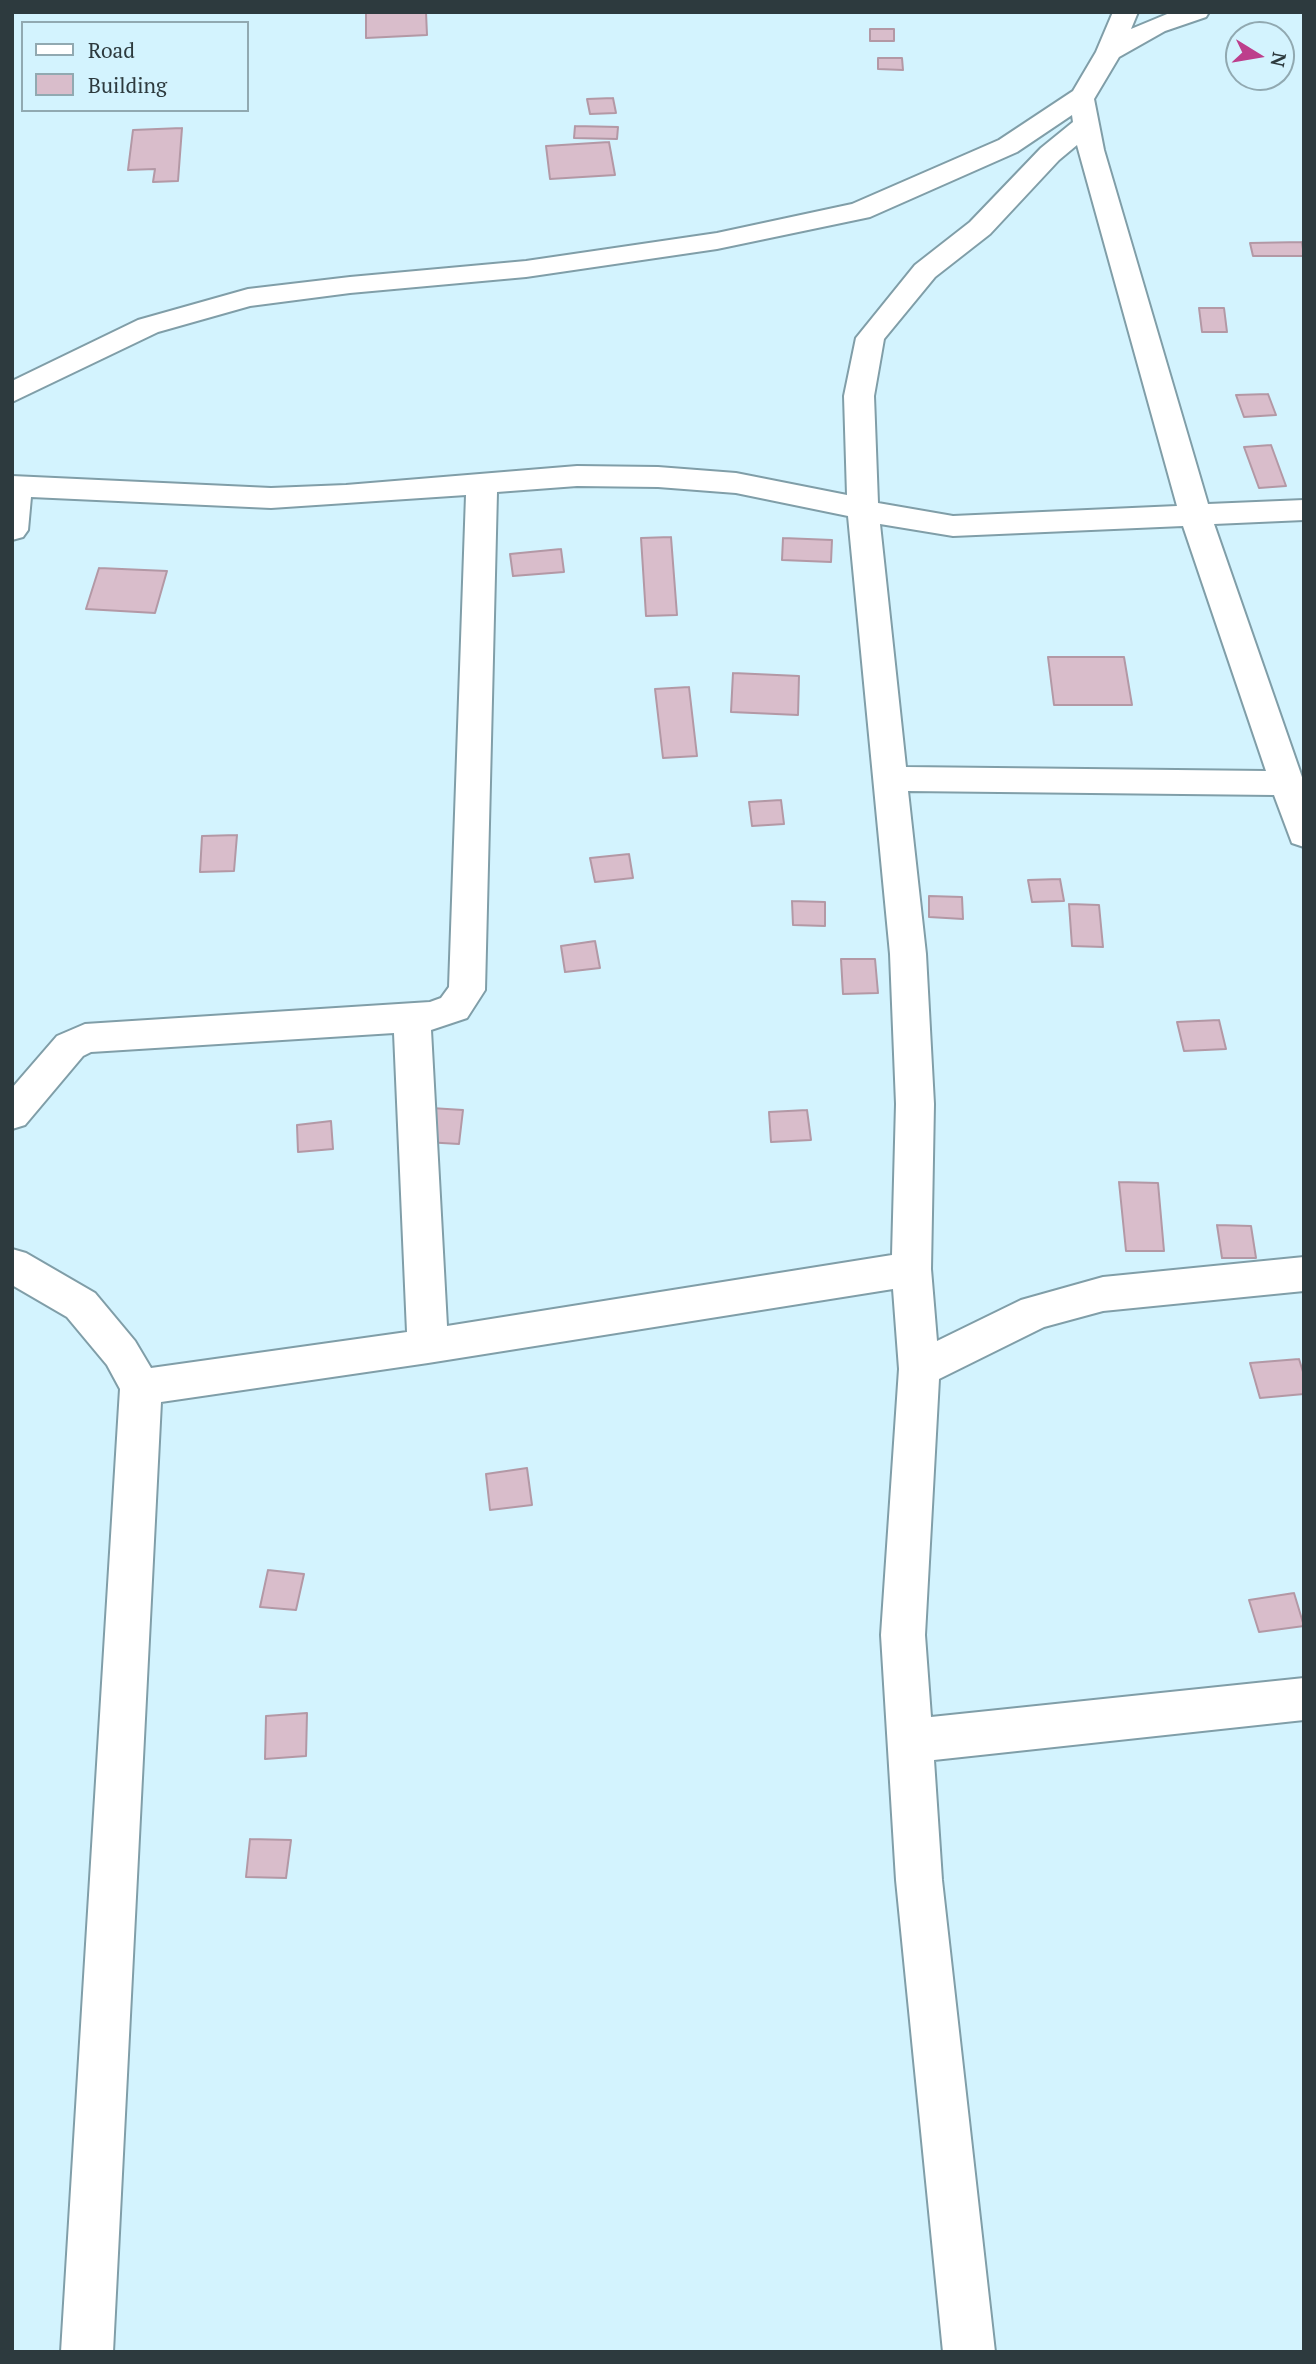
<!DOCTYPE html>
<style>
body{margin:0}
#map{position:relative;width:1316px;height:2364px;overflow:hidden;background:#d3f3fe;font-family:"PT Serif",serif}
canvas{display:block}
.frame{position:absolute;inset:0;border:14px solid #2d3a3e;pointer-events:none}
.legend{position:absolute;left:21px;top:21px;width:228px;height:91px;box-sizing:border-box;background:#d3f3fe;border:2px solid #91a9b1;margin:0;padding:9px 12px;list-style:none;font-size:21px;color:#2d3a3e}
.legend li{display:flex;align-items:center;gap:14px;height:35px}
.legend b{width:35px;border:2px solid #91a9b1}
.north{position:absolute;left:1225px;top:21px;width:70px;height:70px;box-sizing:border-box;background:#d3f3fe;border:2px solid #91a9b1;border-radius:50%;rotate:101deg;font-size:19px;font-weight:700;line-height:28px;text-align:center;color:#2d3a3e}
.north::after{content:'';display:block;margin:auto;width:24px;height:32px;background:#bd3f8c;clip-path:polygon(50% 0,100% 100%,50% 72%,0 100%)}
</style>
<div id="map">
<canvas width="1316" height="2364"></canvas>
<div class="frame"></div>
<ul class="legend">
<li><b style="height:9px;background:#fff"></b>Road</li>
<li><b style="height:19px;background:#d9bdcb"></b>Building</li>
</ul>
<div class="north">N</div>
</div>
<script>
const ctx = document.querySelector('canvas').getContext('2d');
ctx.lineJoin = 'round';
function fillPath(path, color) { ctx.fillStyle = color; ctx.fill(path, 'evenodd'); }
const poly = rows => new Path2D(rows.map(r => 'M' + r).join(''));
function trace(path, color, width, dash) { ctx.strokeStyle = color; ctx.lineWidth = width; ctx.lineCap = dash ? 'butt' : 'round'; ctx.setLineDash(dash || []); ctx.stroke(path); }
const building = poly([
 [366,12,426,12,427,35,366,38,366,12],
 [870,29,894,29,894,41,870,41,870,29],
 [878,58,902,58,903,70,878,69,878,58],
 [613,98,616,113,590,114,587,99,613,98],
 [575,126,618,127,617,139,574,138,575,126],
 [182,128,178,181,153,182,155,169,128,170,133,130,182,128],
 [609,142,615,175,550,179,546,146,609,142],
 [1302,242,1304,256,1253,256,1250,243,1302,242],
 [1199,308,1224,308,1227,332,1202,332,1199,308],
 [1268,394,1276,415,1244,417,1236,395,1268,394],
 [1271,445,1286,486,1259,488,1244,447,1271,445],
 [671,537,677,615,646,616,641,538,671,537],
 [783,538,832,540,831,562,782,560,783,538],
 [561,549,564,572,513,576,510,554,561,549],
 [99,568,167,571,155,613,86,609,99,568],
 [1048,657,1124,657,1132,705,1054,705,1048,657],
 [733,673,799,676,798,715,731,712,733,673],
 [689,687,697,756,663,758,655,689,689,687],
 [781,800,784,824,752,826,749,802,781,800],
 [237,835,234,871,200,872,202,836,237,835],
 [629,854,633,878,595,882,590,858,629,854],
 [1060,879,1064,901,1032,902,1028,880,1060,879],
 [929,896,962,897,963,919,929,917,929,896],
 [792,901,825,902,825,926,793,925,792,901],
 [1069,904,1099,905,1103,947,1072,946,1069,904],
 [595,941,600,968,565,972,561,946,595,941],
 [841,959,875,959,878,993,843,994,841,959],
 [1219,1020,1226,1049,1184,1051,1177,1022,1219,1020],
 [431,1108,463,1110,459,1144,425,1142,431,1108],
 [807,1110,811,1140,771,1142,769,1112,807,1110],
 [331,1121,333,1149,298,1152,297,1125,331,1121],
 [1119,1182,1158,1183,1164,1251,1126,1251,1119,1182],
 [1217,1225,1251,1226,1256,1258,1222,1258,1217,1225],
 [1299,1359,1304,1375,1304,1394,1260,1398,1250,1363,1299,1359],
 [527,1468,532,1505,490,1510,486,1474,527,1468],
 [268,1570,304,1574,296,1610,260,1607,268,1570],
 [1294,1593,1304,1626,1259,1632,1249,1600,1294,1593],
 [307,1713,306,1756,265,1759,266,1716,307,1713],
 [250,1839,291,1840,286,1878,246,1877,250,1839]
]);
const minor = poly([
 [1113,12,1138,12,1131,29,1172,12,1209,12,1206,17,1165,31,1119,57,1094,99,1104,150,1208,504,1304,500,1304,520,1214,524,1304,783,1304,847,1292,843,1274,795,908,791,926,954,934,1104,931,1269,937,1341,1021,1300,1103,1277,1304,1257,1304,1291,1103,1311,1044,1327,939,1379,925,1635,931,1717,1304,1678,1304,1720,934,1760,942,1880,995,2352,943,2352,896,1880,881,1635,899,1369,893,1289,428,1363,161,1402,113,2352,61,2352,120,1389,107,1365,67,1317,12,1285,12,1249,26,1253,95,1293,135,1341,151,1368,407,1332,394,1033,91,1052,83,1056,25,1125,12,1129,12,1088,57,1036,85,1024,430,1002,441,998,449,987,466,495,271,508,31,497,28,530,23,537,12,540,12,476,271,488,346,485,577,466,658,467,736,473,847,495,844,396,856,338,915,265,970,222,1041,148,1073,122,1072,115,1017,152,870,217,717,249,526,277,350,293,250,306,158,332,12,402,12,381,138,320,248,289,350,277,526,261,717,233,852,204,999,140,1073,91,1096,52,1113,12],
 [1077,145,1177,506,953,516,878,503,874,396,884,339,935,277,990,234,1059,160,1077,145],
 [577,486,658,487,736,493,848,516,890,954,896,1104,892,1255,447,1326,431,1030,467,1018,485,990,497,492,577,486],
 [880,524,953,536,1183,526,1266,771,906,767,880,524]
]);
fillPath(building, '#d9bdcb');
trace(building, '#b398a5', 2);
trace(minor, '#809ea8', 4);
fillPath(minor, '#fff');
</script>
